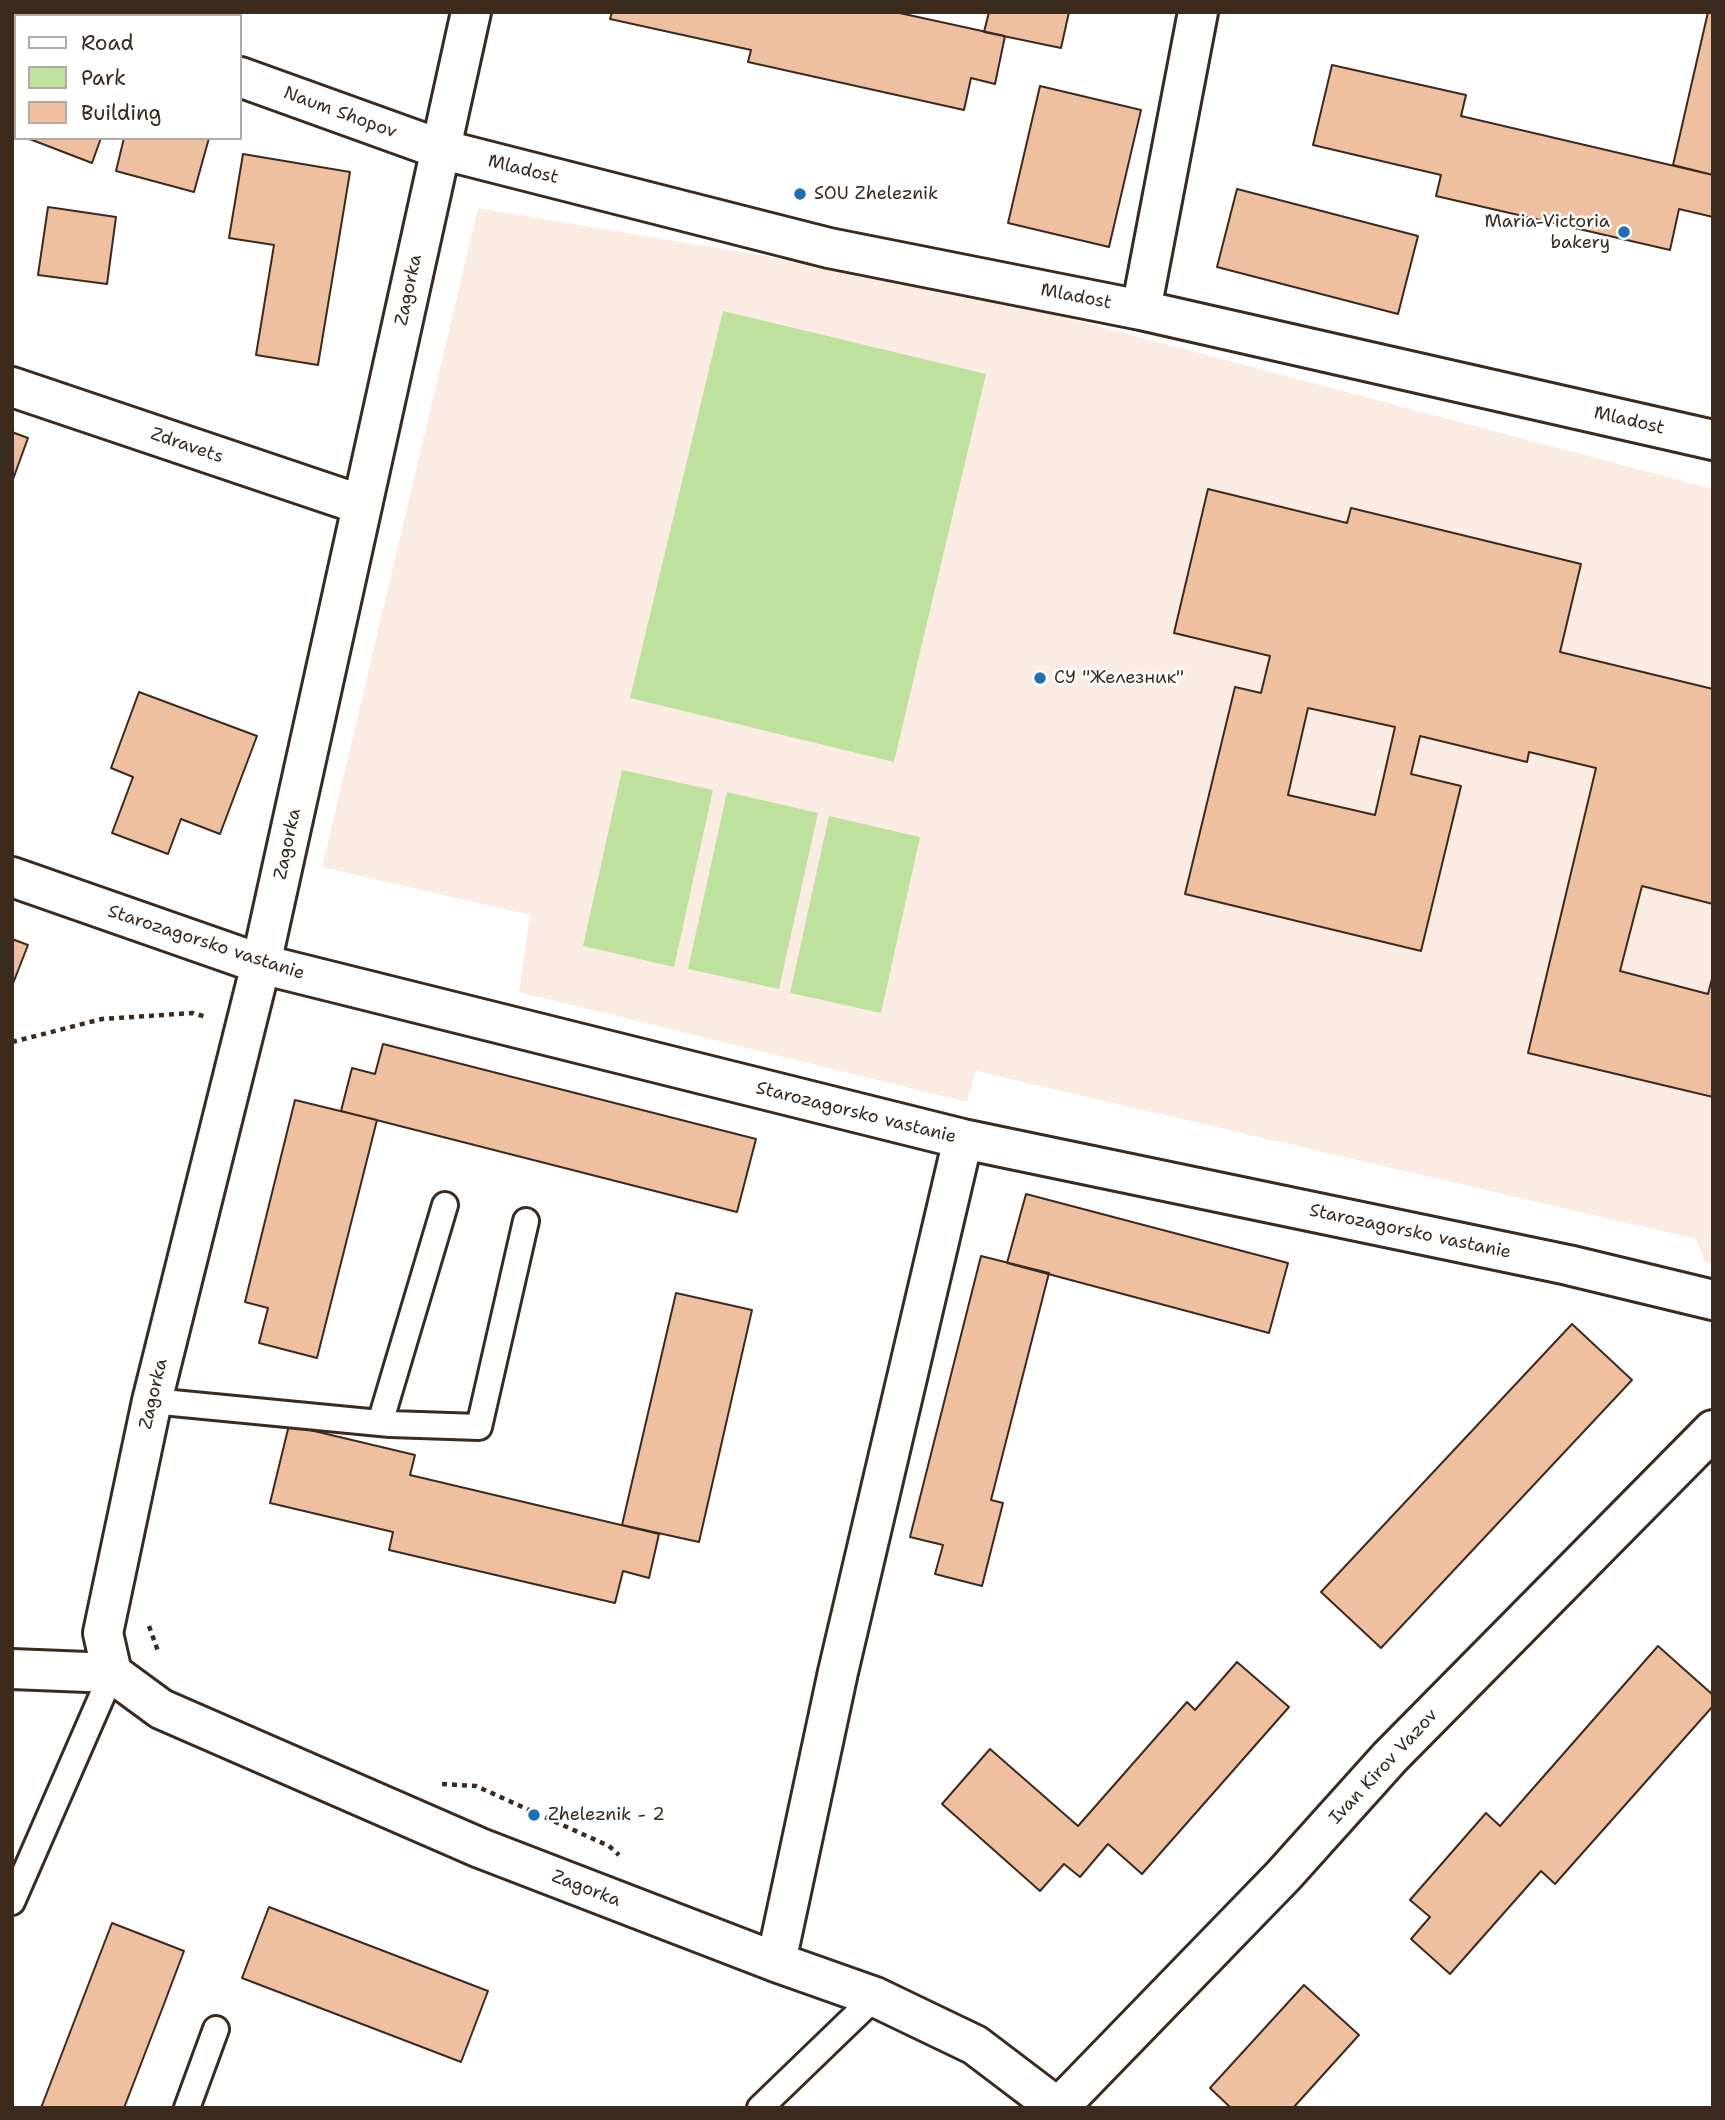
<!DOCTYPE html>
<meta charset="utf-8">
<style>
body{margin:0}
#map{position:relative;width:1725px;height:2120px;overflow:hidden;background:#fff;font-family:"Shantell Sans",sans-serif}
canvas{display:block}
.frame{position:absolute;inset:0;border:14px solid #3b2a1e;pointer-events:none}
.legend{position:absolute;left:14px;top:14px;width:228px;height:126px;box-sizing:border-box;background:#fff;border:2px solid #b1aaa5;margin:0;padding:9px 12px;list-style:none;font-size:21px;color:#3b2a1e}
.legend li{display:flex;align-items:center;gap:14px;height:35px}
.legend b{width:35px;border:2px solid #b1aaa5}
</style>
<div id="map">
<canvas width="1725" height="2120"></canvas>
<div class="frame"></div>
<ul class="legend">
<li><b style="height:9px;background:#fff"></b>Road</li>
<li><b style="height:19px;background:#bee29d"></b>Park</li>
<li><b style="height:19px;background:#efc09f"></b>Building</li>
</ul>
</div>
<script>
const ctx = document.querySelector('canvas').getContext('2d');
ctx.lineJoin = 'round';
function fillPath(path, color) { ctx.fillStyle = color; ctx.fill(path, 'evenodd'); }
const poly = rows => new Path2D(rows.map(r => 'M' + r).join(''));
function trace(path, color, width, dash) { ctx.strokeStyle = color; ctx.lineWidth = width; ctx.lineCap = dash ? 'butt' : 'round'; ctx.setLineDash(dash || []); ctx.stroke(path); }
function drawText(font, color, halo, rows, align = 'center') {
  ctx.font = font + ' "Shantell Sans",sans-serif'; ctx.lineWidth = 5; ctx.setLineDash([]); ctx.textBaseline = 'middle'; ctx.strokeStyle = halo; ctx.fillStyle = color; for (const [text, x, y, turn = 0] of rows) {
    ctx.save(); ctx.translate(x, y); ctx.rotate((+turn || 0) * Math.PI / 180); ctx.textAlign = isNaN(turn) ? turn : align; if (halo) ctx.strokeText(text, 0, 0); ctx.fillText(text, 0, 0); ctx.restore();
  }
}
const built = poly([
 [478,208,950,287,1713,489,1713,1264,1705,1262,1696,1239,976,1071,967,1102,519,992,530,915,322,867]
]);
const green = poly([
 [723,311,986,374,894,762,630,698],
 [622,770,713,790,674,967,583,946],
 [727,792,818,813,779,989,688,969],
 [829,816,920,837,881,1013,790,993]
]);
const building = poly([
 [612,12,895,12,1005,36,995,84,971,78,964,110,748,62,751,50,610,19,612,12],
 [989,12,1069,12,1061,48,984,32,989,12],
 [1708,12,1713,12,1713,175,1673,165,1708,12],
 [1332,65,1466,95,1461,116,1713,175,1713,217,1679,209,1670,250,1436,196,1441,175,1313,145,1332,65],
 [14,67,16,68,16,134,12,133,12,72,14,67],
 [1040,86,1141,110,1109,247,1008,223,1040,86],
 [27,138,101,138,92,163,27,138],
 [124,138,209,138,194,192,116,171,124,138],
 [243,154,350,172,318,365,256,355,274,245,229,238,243,154],
 [1237,189,1418,236,1398,314,1217,267,1237,189],
 [48,207,116,217,107,284,38,275,48,207],
 [12,432,28,438,12,482,12,432],
 [1208,489,1347,523,1351,508,1581,564,1560,652,1713,689,1713,904,1642,886,1620,971,1708,994,1713,975,1713,1097,1528,1053,1596,768,1529,752,1527,762,1420,736,1411,774,1461,786,1421,951,1185,894,1235,687,1261,693,1270,656,1174,633,1208,489],
 [1308,708,1395,727,1375,815,1288,795,1308,708],
 [139,692,257,736,220,834,181,819,168,854,112,833,133,777,111,768,139,692],
 [12,939,28,945,12,986,12,939],
 [383,1044,756,1139,737,1212,341,1111,352,1068,375,1074,383,1044],
 [295,1100,377,1120,317,1358,259,1343,268,1308,245,1302,295,1100],
 [1026,1194,1288,1263,1269,1333,1007,1263,1026,1194],
 [981,1256,1049,1273,991,1500,1003,1503,982,1586,935,1574,943,1545,910,1537,981,1256],
 [676,1293,752,1310,699,1542,622,1525,676,1293],
 [1572,1324,1632,1380,1381,1648,1321,1592,1572,1324],
 [289,1425,415,1455,410,1475,659,1534,649,1578,623,1571,615,1603,389,1550,393,1532,270,1503,289,1425],
 [1658,1646,1713,1695,1713,1706,1555,1884,1541,1871,1450,1974,1411,1939,1430,1917,1410,1900,1486,1813,1500,1826,1658,1646],
 [1237,1662,1289,1707,1142,1874,1108,1844,1080,1877,1064,1864,1040,1891,942,1804,990,1749,1078,1826,1187,1702,1195,1710,1237,1662],
 [269,1907,488,1991,461,2062,242,1978,269,1907],
 [112,1923,184,1951,164,2004,124,2108,41,2108,112,1923],
 [1304,1985,1359,2035,1293,2108,1231,2108,1210,2088,1304,1985]
]);
const path = poly([
 [166,12,166,16],
 [12,1042,102,1019,193,1013,206,1017],
 [149,1626,159,1654],
 [442,1784,476,1786,609,1846,619,1855]
]);
const service = poly([
 [152,1401,390,1424,479,1427,526,1221],
 [380,1423,445,1205],
 [12,1902,112,1673],
 [187,2108,216,2029],
 [760,2108,875,1997]
]);
const minor = poly([
 [82,12,89,16],
 [471,12,261,964,152,1401,103,1633,112,1673,161,1709,480,1848,776,1962,875,1997,975,2045,1058,2108],
 [240,77,440,149,829,248,1141,310,1713,440],
 [1141,310,1198,12],
 [12,387,362,505],
 [12,877,261,964,963,1139,1568,1265,1713,1300],
 [12,1669,112,1673],
 [776,1962,838,1672,963,1139],
 [1058,2108,1283,1876,1390,1757,1713,1430]
]);
const markers = [
 [800,194,7,"#1f6fb2"],
 [1624,232,7,"#1f6fb2"],
 [1040,678,7,"#1f6fb2"],
 [534,1815,7,"#1f6fb2"]
];
const streetNames = [
 ["Naum Shopov",340,113,20],
 ["Mladost",523,170,14],
 ["Zagorka",409,290,-78],
 ["Mladost",1076,297,11],
 ["Mladost",1629,421,13],
 ["Zdravets",187,446,19],
 ["Zagorka",288,844,-78],
 ["Starozagorsko vastanie",206,943,18],
 ["Starozagorsko vastanie",856,1113,14],
 ["Starozagorsko vastanie",1410,1232,12],
 ["Zagorka",154,1394,-77],
 ["Ivan Kirov Vazov",1384,1767,-47],
 ["Zagorka",586,1889,21]
];
const poiNames = [
 ["SOU Zheleznik",814,194],
 ["Maria-Victoria",1610,222,"right"],
 ["bakery",1610,243,"right"],
 ["СУ \"Железник\"",1054,678],
 ["Zheleznik - 2",548,1815]
];
fillPath(built, '#faece2');
fillPath(green, '#bee29d');
fillPath(building, '#efc09f');
trace(building, '#3b2a1e', 2);
trace(service, '#3b2a1e', 30);
trace(minor, '#3b2a1e', 44);
trace(path, '#3b2a1e', 4.5, [5, 5]);
trace(service, '#fff', 24);
trace(minor, '#fff', 38);
for (const [x, y, r, color] of markers) { const dot = new Path2D(); dot.arc(x, y, r, 0, 2 * Math.PI); ctx.fillStyle = color; ctx.fill(dot); trace(dot, '#fff', 2.5); }
drawText('18px', '#3b2a1e', '#fff', streetNames);
drawText('18px', '#3b2a1e', '#fff', poiNames, 'left');
</script>
